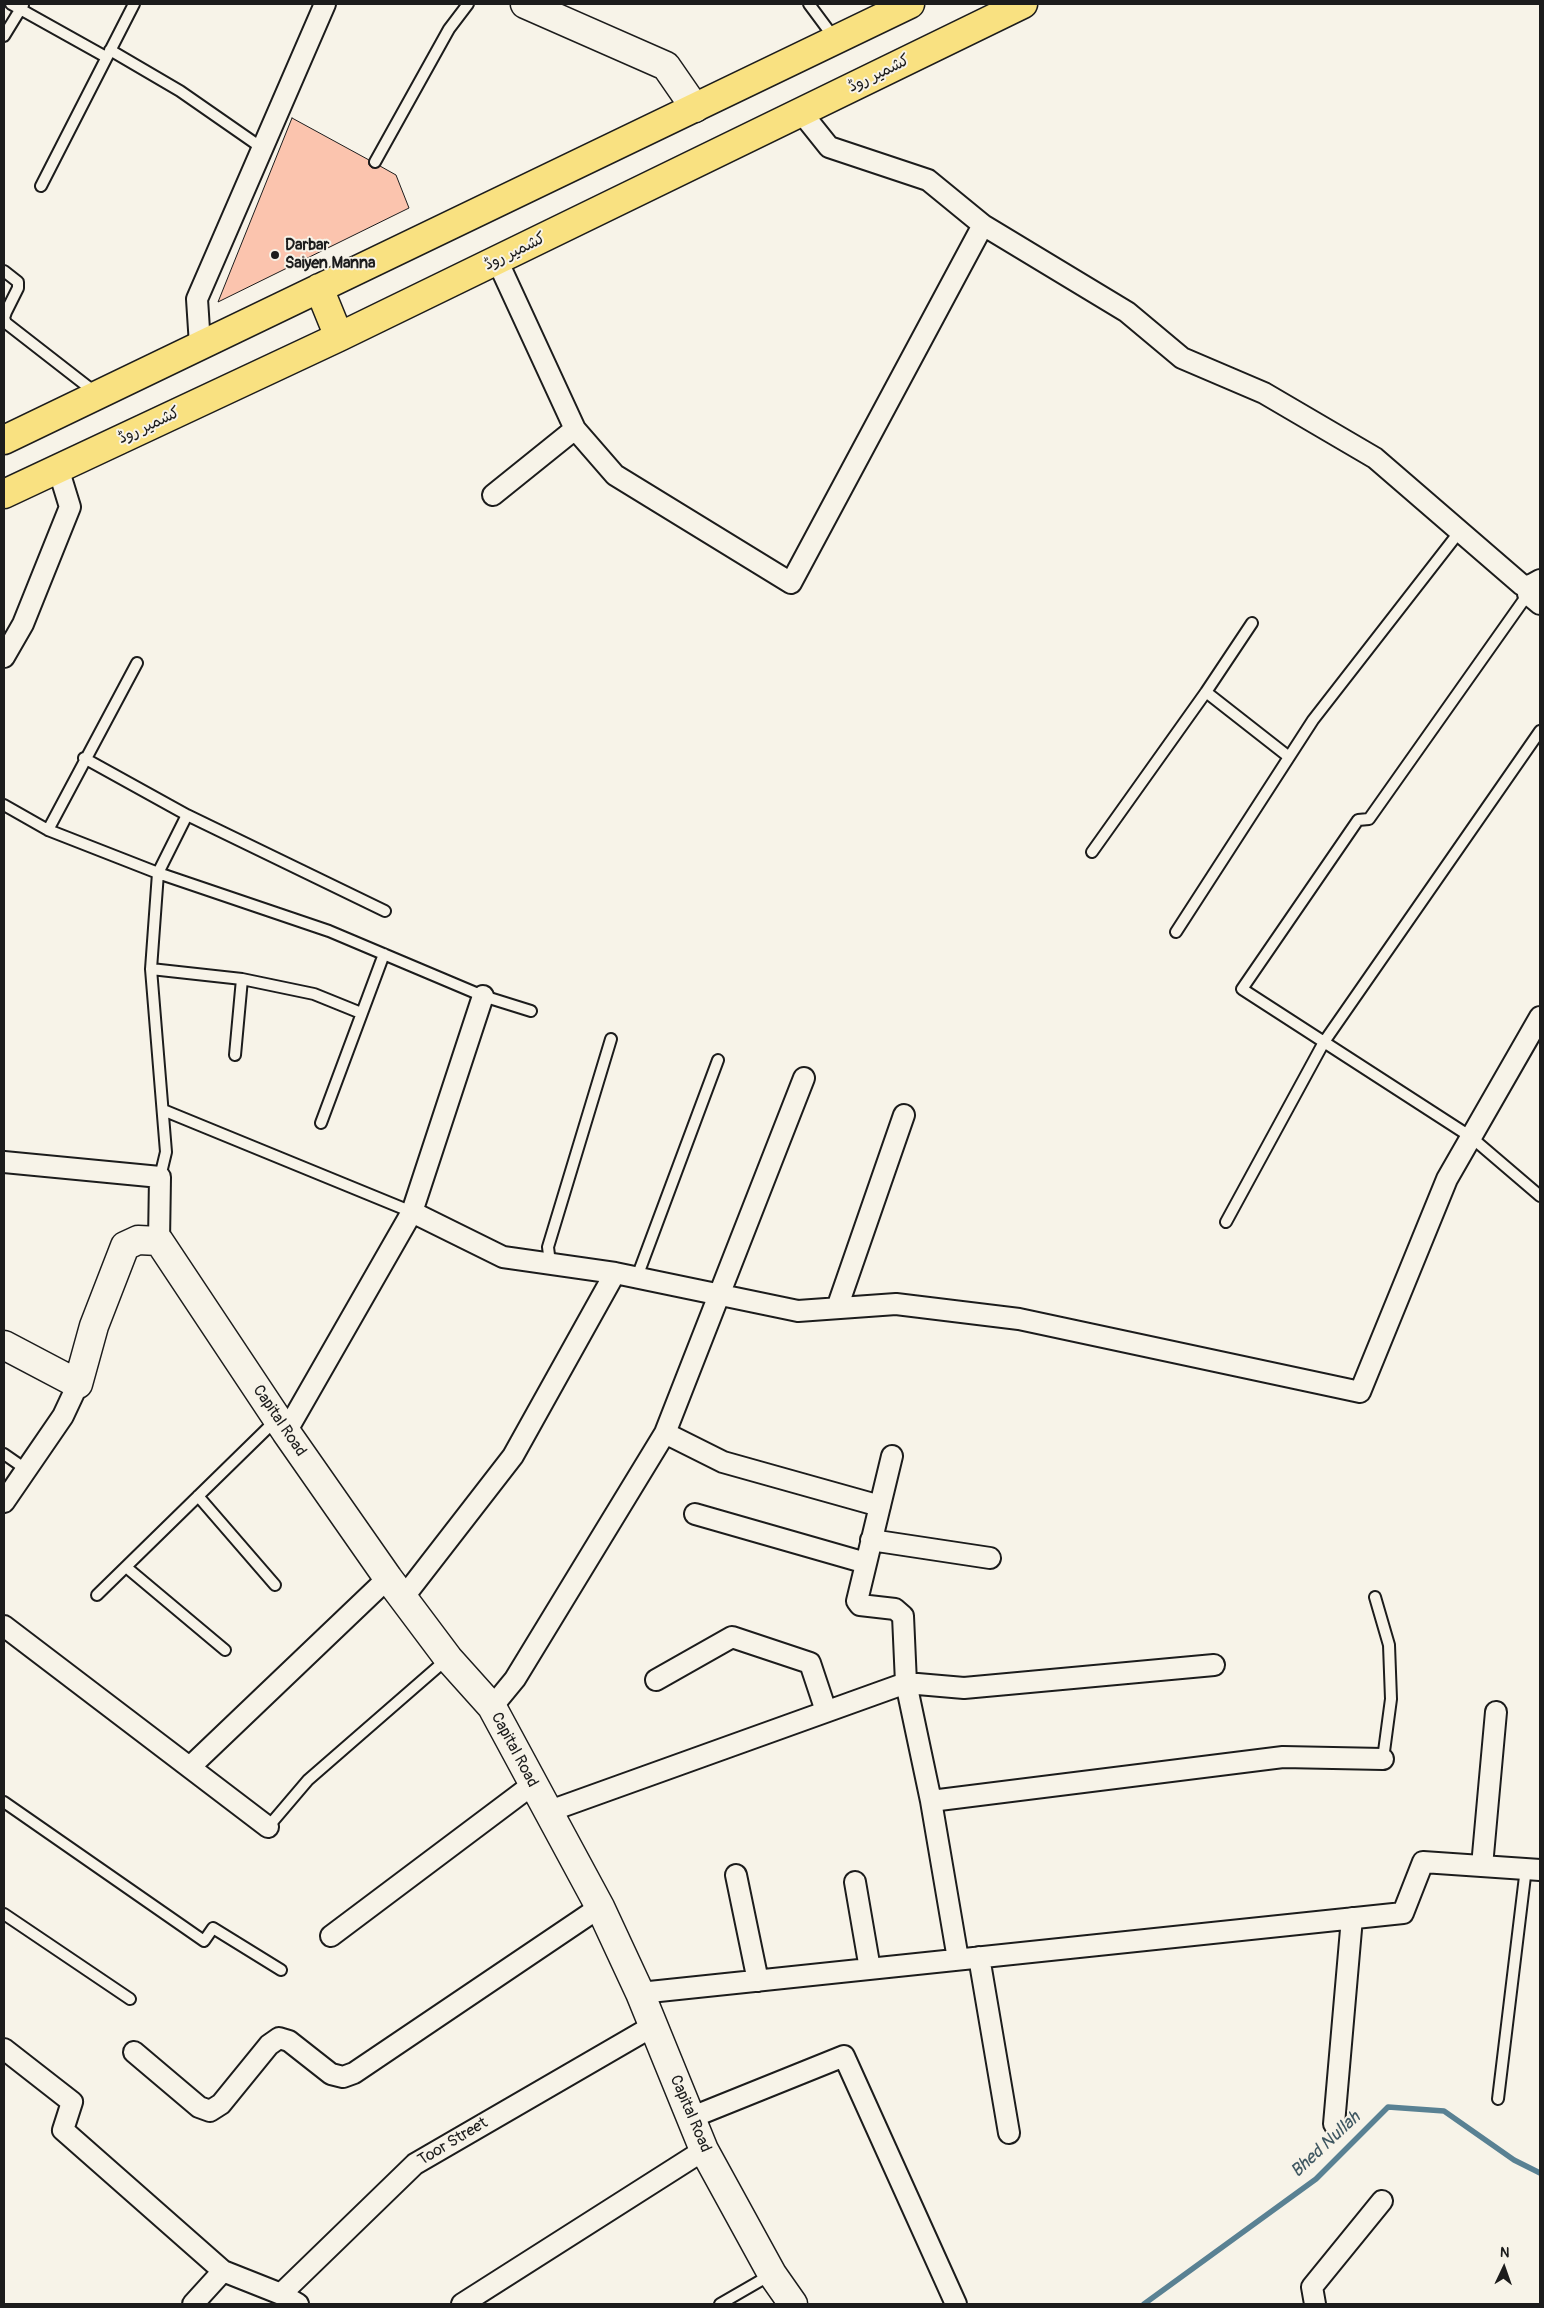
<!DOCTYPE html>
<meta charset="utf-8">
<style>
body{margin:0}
#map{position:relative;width:1544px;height:2308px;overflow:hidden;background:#f7f3e8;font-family:Pangolin,sans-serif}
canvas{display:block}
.frame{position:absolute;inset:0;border:5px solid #1c1c1c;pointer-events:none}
.north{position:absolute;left:1479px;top:2243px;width:50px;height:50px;-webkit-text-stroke:4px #f7f3e8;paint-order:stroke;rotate:3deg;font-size:14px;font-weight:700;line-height:20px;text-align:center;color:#1c1c1c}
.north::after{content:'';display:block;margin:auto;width:18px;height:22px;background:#1c1c1c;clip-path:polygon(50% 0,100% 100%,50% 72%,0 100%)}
</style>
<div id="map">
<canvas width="1544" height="2308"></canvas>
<div class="frame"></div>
<div class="north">N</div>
</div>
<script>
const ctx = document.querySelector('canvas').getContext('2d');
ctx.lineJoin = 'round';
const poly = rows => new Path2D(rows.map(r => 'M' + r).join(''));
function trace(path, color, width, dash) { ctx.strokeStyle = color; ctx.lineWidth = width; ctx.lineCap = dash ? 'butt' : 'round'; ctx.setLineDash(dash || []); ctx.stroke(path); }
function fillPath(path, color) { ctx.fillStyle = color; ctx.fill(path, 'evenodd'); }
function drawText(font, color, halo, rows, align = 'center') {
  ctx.font = font + ' Pangolin,"Playpen Sans Arabic",sans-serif'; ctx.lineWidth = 4; ctx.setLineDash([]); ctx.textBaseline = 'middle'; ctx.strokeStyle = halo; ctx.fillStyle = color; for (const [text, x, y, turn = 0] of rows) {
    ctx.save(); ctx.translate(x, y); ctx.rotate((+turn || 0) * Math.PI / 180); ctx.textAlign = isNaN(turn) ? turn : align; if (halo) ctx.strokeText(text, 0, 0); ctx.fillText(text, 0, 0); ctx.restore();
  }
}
const stream = poly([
 [1144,2304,1316,2179,1388,2107,1444,2111,1514,2160,1540,2173]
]);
const building = poly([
 [292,118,369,160,369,165,372,168,380,166,396,175,409,208,218,302,292,118]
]);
const lane = poly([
 [11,4,106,57],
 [809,4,835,39],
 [4,36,23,5],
 [110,50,180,91,262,148],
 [375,162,449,29,468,4],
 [41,186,134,4],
 [4,271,18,282,18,288,6,312,4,318,6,323,96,393],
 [1528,594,1369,819,1358,820,1242,989,1471,1137,1540,1196],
 [1206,692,1289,757],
 [84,758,187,815,385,911],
 [4,805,48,830,158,873,329,931,483,996,531,1011],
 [48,830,137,663],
 [1092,852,1206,692,1252,623],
 [1176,932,1313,720,1460,531],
 [151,969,242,979,314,994,361,1013],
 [235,1055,242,979],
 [163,1110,412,1212],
 [321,1123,384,954],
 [160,1177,166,1152,151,969,158,873,187,815],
 [1226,1222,1324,1042,1540,731],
 [550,1263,548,1247,611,1039],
 [637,1277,718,1060],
 [4,1454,27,1470],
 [198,1496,275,1585],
 [126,1567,225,1650],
 [97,1595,277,1419],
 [1375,1597,1389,1645,1391,1699,1383,1759],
 [4,1802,204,1941,213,1928,281,1970],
 [268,1827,308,1780,447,1659],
 [4,1914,130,1999],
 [1498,2099,1526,1868],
 [720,2304,772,2274]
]);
const street = poly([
 [801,112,829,147,928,180,983,225,1127,312,1182,358,1264,393,1375,458,1522,585,1529,586,1540,580],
 [497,260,575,429,615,475,791,583,983,225],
 [200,345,197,299,325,4],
 [493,495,575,429],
 [1528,594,1540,604],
 [4,657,23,624,70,507,58,468],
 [4,1162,160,1177,159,1241],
 [412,1212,503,1257,615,1273,798,1311,896,1304,1019,1319,1360,1392,1447,1179,1540,1017],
 [837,1308,904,1115],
 [286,1432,412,1212,483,996],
 [665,1433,723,1462,880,1506],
 [892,1456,857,1601,860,1605,895,1609,903,1616,906,1683,931,1801,958,1959],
 [4,1502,63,1416,78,1384],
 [695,1514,866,1563],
 [871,1540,990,1558],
 [403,1598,513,1456,615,1273],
 [4,1626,268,1827],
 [656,1680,732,1637,810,1663,826,1711],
 [492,1707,515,1679,665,1433,804,1078],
 [191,1766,388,1578],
 [931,1801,1283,1757,1383,1759],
 [547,1812,906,1683,964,1688,1214,1665],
 [1482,1866,1496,1712],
 [736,1875,758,1981],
 [855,1882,870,1969],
 [331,1936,532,1785],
 [979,1957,1009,2133],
 [640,1993,1403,1913,1423,1862,1540,1870],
 [4,2049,72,2102,63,2130,223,2271,281,2294,298,2304],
 [134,2052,199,2107,210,2111,221,2104,269,2045,279,2038,289,2041,331,2074,343,2077,354,2073,600,1907],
 [690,2118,844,2056,956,2304],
 [1334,2124,1352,1918],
 [281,2294,415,2164,653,2026],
 [193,2304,223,2271],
 [462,2304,704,2150],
 [1315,2304,1312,2287,1382,2201]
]);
const secondary = poly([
 [525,4,666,66,695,108],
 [4,1345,78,1384,94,1326,125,1246,138,1240,159,1241,286,1432,388,1578,448,1658,492,1707,600,1907,640,1993,704,2150,772,2274,793,2304]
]);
const primary = poly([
 [319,288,339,337],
 [4,440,910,4],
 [4,494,339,337,1023,4]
]);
const markers = [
 [275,255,5,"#1c1c1c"]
];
const streetNames = [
 ["کشمیر روڈ",879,74,-26],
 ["کشمیر روڈ",515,252,-26],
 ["کشمیر روڈ",149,426,-25],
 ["Capital Road",279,1421,56],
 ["Capital Road",514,1750,62],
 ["Capital Road",690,2114,67],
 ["Toor Street",453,2142,-31]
];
const poiNames = [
 ["Darbar",285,246],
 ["Saiyen Manna",285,264]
];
const waterNames = [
 ["Bhed Nullah",1326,2145,-43]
];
trace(stream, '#598193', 5.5);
fillPath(building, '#fbc4ae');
trace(building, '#1c1c1c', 1);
trace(lane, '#1c1c1c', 14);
trace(street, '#1c1c1c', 24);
trace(secondary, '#1c1c1c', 31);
trace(primary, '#1c1c1c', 31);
trace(lane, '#f7f3e8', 10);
trace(street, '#f7f3e8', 20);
trace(secondary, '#f7f3e8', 28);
trace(primary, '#f9e181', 28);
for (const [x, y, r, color] of markers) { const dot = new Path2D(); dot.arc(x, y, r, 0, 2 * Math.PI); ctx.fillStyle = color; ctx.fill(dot); trace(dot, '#f7f3e8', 2); }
drawText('16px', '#1c1c1c', '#f7f3e8', streetNames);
drawText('bold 16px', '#1c1c1c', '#f7f3e8', poiNames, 'left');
drawText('italic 18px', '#3f5761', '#f7f3e8', waterNames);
</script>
